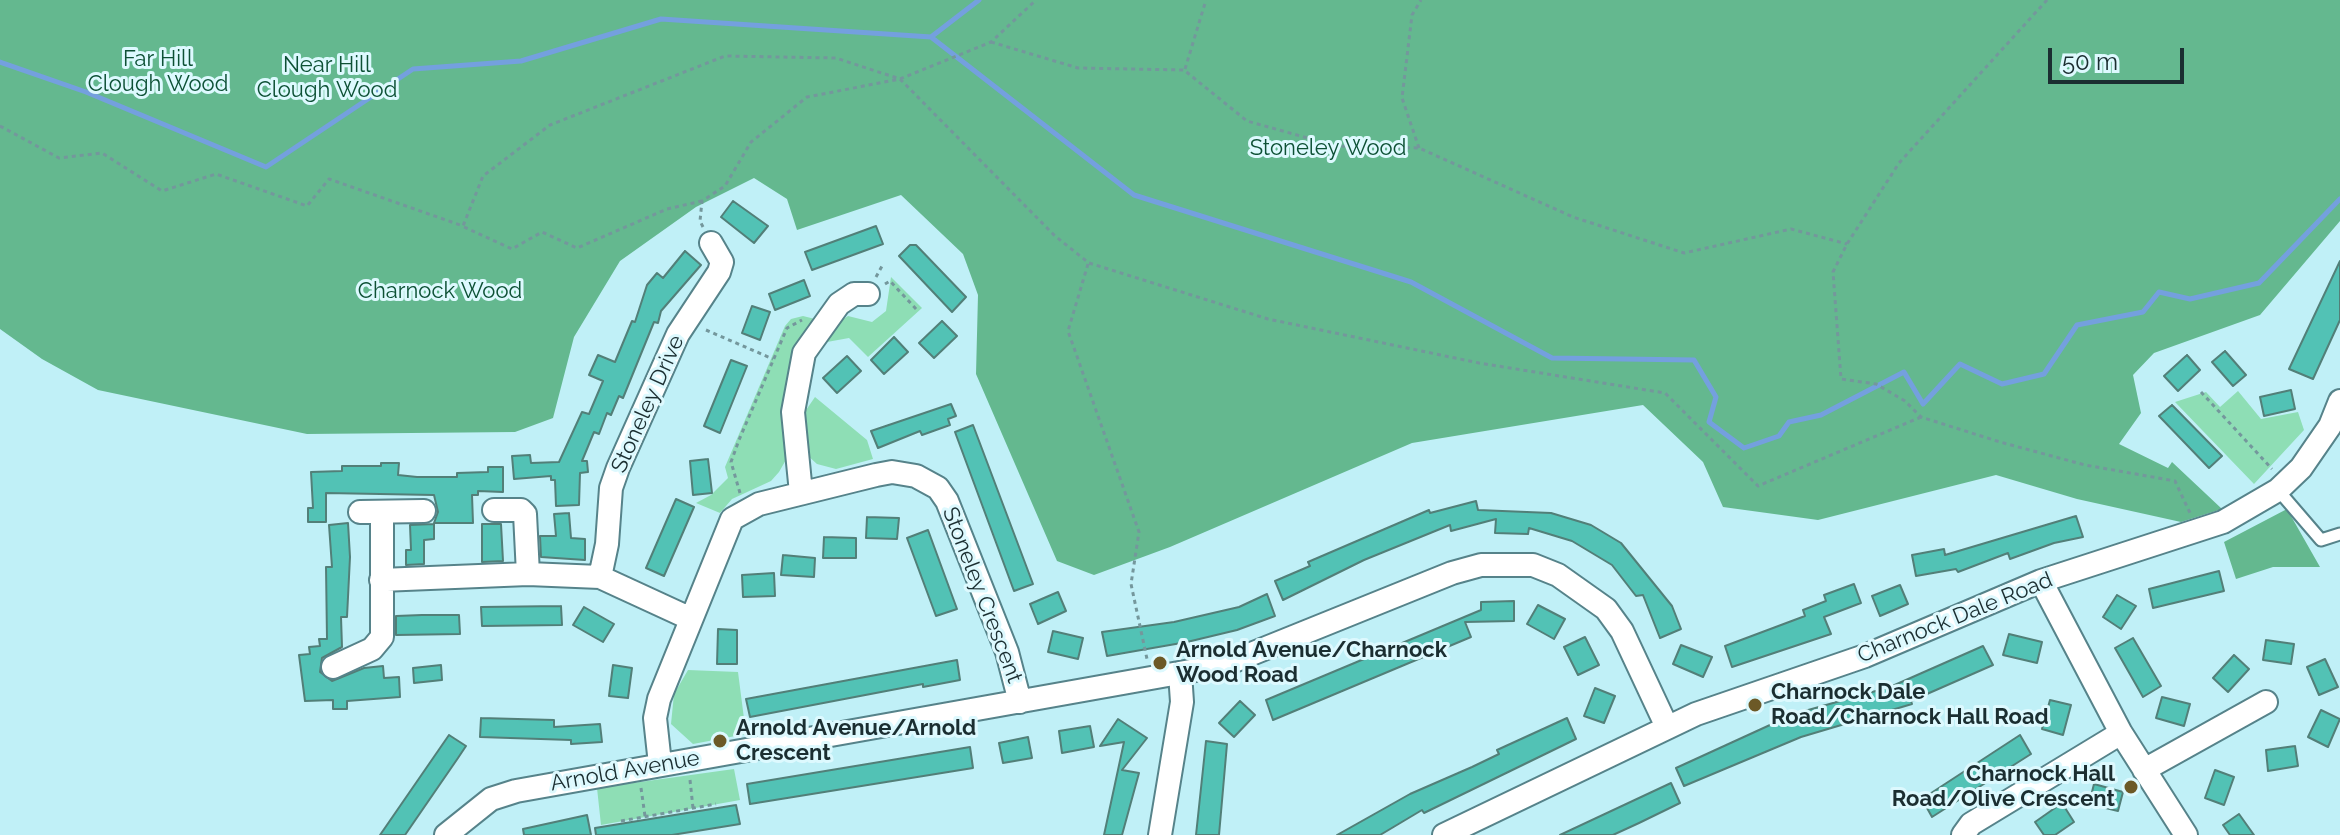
<!DOCTYPE html>
<style>
body{margin:0}
#map{position:relative;width:2340px;height:835px;overflow:hidden;background:#c0f0f7;font-family:Raleway,sans-serif}
canvas{display:block}
.scale{position:absolute;left:2048px;top:48px;width:136px;height:36px;box-sizing:border-box;border:4px solid #1b2e31;border-top:0;padding-left:10px;font-size:24px;line-height:28px;white-space:nowrap;color:#1b2e31;-webkit-text-stroke:6px #ddf9fe;paint-order:stroke}
</style>
<div id="map">
<canvas width="2340" height="835"></canvas>
<div class="scale">50 m</div>
</div>
<script>
const ctx = document.querySelector('canvas').getContext('2d');
ctx.lineJoin = 'round';
function fillPath(path, color) { ctx.fillStyle = color; ctx.fill(path, 'evenodd'); }
const poly = rows => new Path2D(rows.map(r => 'M' + r).join(''));
function trace(path, color, width, dash) { ctx.strokeStyle = color; ctx.lineWidth = width; ctx.lineCap = dash ? 'butt' : 'round'; ctx.setLineDash(dash || []); ctx.stroke(path); }
function drawText(font, color, halo, rows, align = 'center') {
  ctx.font = font + ' Raleway,sans-serif'; ctx.lineWidth = 6; ctx.setLineDash([]); ctx.textBaseline = 'middle'; ctx.strokeStyle = halo; ctx.fillStyle = color; for (const [text, x, y, turn = 0] of rows) {
    ctx.save(); ctx.translate(x, y); ctx.rotate((+turn || 0) * Math.PI / 180); ctx.textAlign = isNaN(turn) ? turn : align; if (halo) ctx.strokeText(text, 0, 0); ctx.fillText(text, 0, 0); ctx.restore();
  }
}
const green = poly([
 [891,277,922,308,868,357,849,338,827,342,839,322,848,316,872,322,886,311],
 [803,316,815,319,797,352,788,388,784,434,787,458,779,472,771,481,732,499,720,513,696,503,711,495,728,478,725,467,785,326,791,319],
 [2238,391,2261,419,2298,412,2304,430,2254,484,2175,402,2206,392,2220,407],
 [815,397,867,440,873,459,836,469,817,464,807,455,804,413],
 [688,670,738,672,746,734,693,744,671,724,674,694],
 [734,769,740,800,601,825,597,788]
]);
const forest = poly([
 [0,0,2340,0,2340,221,2260,315,2154,353,2133,375,2141,413,2119,444,2168,468,2172,462,2222,509,2181,522,2077,499,1996,475,1818,520,1723,507,1703,462,1643,405,1412,443,1170,547,1094,575,1057,561,976,374,978,295,963,254,901,195,797,230,787,199,754,178,696,207,620,261,574,337,553,418,515,432,307,434,98,390,42,359,0,329],
 [2287,509,2320,567,2273,567,2236,579,2224,542]
]);
const stream = poly([
 [931,37,979,0],
 [0,62,86,92,266,167,413,69,521,61,661,19,931,37,1134,195,1411,282,1552,358,1694,360,1716,397,1709,422,1744,448,1779,436,1789,422,1821,415,1904,372,1923,404,1960,364,2002,384,2044,374,2077,325,2143,312,2159,292,2190,299,2259,283,2340,199]
]);
const building = poly([
 [733,201,768,226,754,243,721,217,733,201],
 [876,226,883,244,812,270,805,252,876,226],
 [910,245,916,245,966,297,952,312,899,256,910,245],
 [685,251,701,265,661,311,658,323,654,322,623,398,619,396,611,415,607,413,599,434,594,432,582,461,587,461,588,472,580,473,579,505,556,506,555,480,551,480,551,476,514,479,512,456,530,455,531,463,559,462,582,412,589,414,603,381,589,375,598,355,615,362,632,321,635,322,647,285,657,273,663,278,685,251],
 [2340,261,2340,320,2313,379,2289,369,2340,261],
 [804,280,810,296,775,310,769,294,804,280],
 [752,306,770,312,760,340,742,333,752,306],
 [942,321,957,336,934,358,919,343,942,321],
 [894,337,908,352,884,374,871,360,894,337],
 [2225,351,2246,375,2233,386,2212,362,2225,351],
 [2187,355,2200,370,2178,391,2164,376,2187,355],
 [847,356,861,371,837,393,823,378,847,356],
 [731,360,747,366,720,433,704,426,731,360],
 [2291,390,2295,409,2264,416,2260,397,2291,390],
 [951,404,956,416,948,419,950,425,922,435,920,431,878,448,871,431,951,404],
 [2172,405,2222,456,2209,468,2159,416,2172,405],
 [973,425,1033,584,1014,591,955,432,973,425],
 [708,459,712,493,693,495,690,461,708,459],
 [381,463,399,463,398,475,417,477,457,477,457,473,488,472,488,467,503,467,503,492,478,491,478,495,472,495,473,523,434,523,438,512,434,495,326,493,326,522,308,522,308,508,313,508,311,472,342,471,342,466,381,466,381,463],
 [676,499,694,507,664,576,646,568,676,499],
 [1476,501,1478,510,1551,513,1591,525,1621,543,1672,606,1681,629,1660,638,1643,595,1636,596,1612,565,1572,541,1529,528,1528,534,1495,533,1496,519,1451,531,1450,525,1364,560,1283,600,1275,581,1310,566,1308,562,1429,510,1430,513,1476,501],
 [569,513,571,538,585,539,585,560,541,557,540,536,556,536,554,514,569,513],
 [2076,516,2083,537,2054,543,2010,559,2008,553,1958,572,1956,569,1916,576,1912,555,1944,549,1945,555,2076,516],
 [867,517,899,518,897,539,866,538,867,517],
 [348,523,350,557,347,617,341,617,342,647,322,658,320,672,332,681,364,668,383,666,384,678,399,677,400,697,347,701,347,709,333,709,333,700,305,701,299,655,310,654,309,647,320,646,319,639,327,639,326,567,332,567,329,525,348,523],
 [434,524,434,539,424,540,424,564,406,565,406,550,411,550,410,525,434,524],
 [482,524,501,524,503,561,482,562,482,524],
 [928,530,957,609,936,616,907,538,928,530],
 [824,537,856,538,856,558,823,558,824,537],
 [783,555,815,558,814,577,781,575,783,555],
 [2219,571,2224,591,2153,608,2149,589,2219,571],
 [774,573,775,596,743,597,742,575,774,573],
 [1854,584,1861,603,1824,617,1831,634,1732,667,1725,646,1805,616,1803,610,1826,601,1824,595,1854,584],
 [1900,585,1908,604,1880,616,1872,596,1900,585],
 [1058,592,1066,611,1038,624,1030,604,1058,592],
 [1267,594,1275,616,1237,630,1187,642,1107,656,1102,632,1174,622,1239,607,1267,594],
 [2117,595,2136,606,2121,629,2103,617,2117,595],
 [1514,601,1514,621,1465,622,1471,637,1273,720,1266,700,1481,610,1481,602,1514,601],
 [1538,605,1565,619,1554,639,1527,624,1538,605],
 [561,606,562,625,482,626,481,607,561,606],
 [584,607,614,624,603,642,573,625,584,607],
 [422,615,459,615,460,634,396,635,396,616,422,615],
 [718,629,737,630,737,664,717,664,718,629],
 [1053,631,1083,638,1078,659,1048,652,1053,631],
 [2009,634,2042,642,2037,663,2003,655,2009,634],
 [1585,637,1599,665,1578,675,1564,647,1585,637],
 [2133,638,2161,686,2143,697,2115,648,2133,638],
 [2266,640,2294,644,2291,664,2263,660,2266,640],
 [1681,645,1712,657,1703,677,1673,664,1681,645],
 [1983,646,1993,665,1911,701,1912,704,1801,737,1684,786,1676,768,1794,714,1890,687,1983,646],
 [2234,655,2249,669,2228,692,2213,678,2234,655],
 [2325,659,2338,687,2319,695,2307,667,2325,659],
 [957,660,960,680,923,687,923,684,750,717,746,699,957,660],
 [441,665,442,680,414,683,413,668,441,665],
 [613,665,632,668,628,698,609,696,613,665],
 [1595,688,1615,696,1604,723,1584,716,1595,688],
 [2162,697,2190,704,2184,726,2156,718,2162,697],
 [2050,700,2071,705,2063,735,2042,729,2050,700],
 [1240,701,1255,715,1234,737,1219,723,1240,701],
 [2321,710,2340,719,2328,747,2308,737,2321,710],
 [481,718,554,720,554,727,600,724,602,742,571,744,571,740,480,737,481,718],
 [1567,718,1576,739,1424,813,1422,810,1380,835,1337,835,1410,794,1472,767,1499,754,1497,750,1567,718],
 [1118,719,1147,738,1122,770,1139,773,1122,835,1104,835,1124,742,1100,746,1118,719],
 [1090,726,1094,747,1062,753,1059,731,1090,726],
 [449,735,466,746,458,758,405,835,380,835,449,735],
 [2020,735,2031,754,1932,817,1922,799,2020,735],
 [1028,737,1032,758,1003,763,999,743,1028,737],
 [1206,741,1227,744,1219,835,1196,835,1206,741],
 [2295,746,2298,766,2268,771,2266,750,2295,746],
 [970,747,973,768,750,804,747,784,970,747],
 [2215,770,2234,777,2224,805,2205,798,2215,770],
 [1671,783,1680,803,1639,823,1613,835,1560,835,1671,783],
 [2094,784,2123,792,2118,811,2089,804,2094,784],
 [2062,803,2074,822,2055,835,2044,835,2035,822,2062,803],
 [736,805,740,824,672,835,596,835,595,828,736,805],
 [2239,814,2254,835,2230,835,2223,825,2239,814],
 [587,815,591,835,524,835,523,829,587,815]
]);
const path = poly([
 [2047,0,1899,163,1847,244,1833,272,1841,379,1876,384,1905,401,1921,417,2000,442,2085,465,2175,481,2190,513],
 [991,42,1078,68,1184,70,1247,121,1336,146,1419,148,1573,217,1684,253,1791,229,1847,244],
 [1185,69,1206,0],
 [0,126,59,158,102,153,162,191,216,174,307,206,329,179,463,226,483,176,550,125,725,56,836,58,900,79,1055,236,1089,263,1268,319,1479,363,1665,393,1758,486,1921,417],
 [1419,148,1402,98,1412,15,1421,0],
 [464,227,512,249,542,232,577,248,667,209,702,201],
 [703,227,700,221,702,201,725,186,751,142,807,97,900,79,991,42,1036,0],
 [1088,264,1068,331,1139,532,1131,584,1147,659],
 [876,277,882,266],
 [885,284,890,281,918,311],
 [706,330,773,359],
 [2201,392,2272,469],
 [740,493,731,462,739,440,787,328,802,320],
 [690,780,693,808],
 [641,788,645,816],
 [621,821,716,804]
]);
const service = poly([
 [2278,490,2321,540,2340,534]
]);
const minor = poly([
 [801,493,793,412,804,353,839,304,854,294,868,294],
 [494,510,521,510,525,514,528,574],
 [360,512,424,511],
 [600,577,607,544,611,488,618,468,678,334,719,272,722,262,711,243],
 [381,580,528,574,600,577,689,618],
 [2041,581,2121,733,2186,835],
 [333,667,372,649,382,637,382,512],
 [660,764,655,718,659,699,732,519,759,504,876,475,892,472,916,476,938,488,947,501,1007,652,1020,702],
 [2144,770,2266,702],
 [446,835,491,799,516,791,1224,665,1452,573,1481,565,1533,565,1558,575,1606,609,1622,631,1667,727],
 [1160,835,1182,702,1180,673],
 [1444,835,1696,714,1865,656,2041,581,2223,522,2278,490,2301,468,2330,426,2340,401],
 [1963,835,1971,824,2121,733]
]);
const markers = [
 [1160,663,8,"#6c5927"],
 [1755,705,8,"#6c5927"],
 [720,741,8,"#6c5927"],
 [2131,787,8,"#6c5927"]
];
const parkNames = [
 ["Far Hill",158,59],
 ["Clough Wood",158,84],
 ["Near Hill",327,65],
 ["Clough Wood",327,90],
 ["Stoneley Wood",1328,148],
 ["Charnock Wood",440,291]
];
const streetNames = [
 ["Stoneley Drive",648,404,-66],
 ["Stoneley Crescent",982,595,69],
 ["Charnock Dale Road",1955,618,-22],
 ["Arnold Avenue",625,771,-10]
];
const poiNames = [
 ["Arnold Avenue/Charnock",1176,650],
 ["Wood Road",1176,675],
 ["Charnock Dale",1771,692],
 ["Road/Charnock Hall Road",1771,717],
 ["Arnold Avenue/Arnold",736,728],
 ["Crescent",736,753],
 ["Charnock Hall",2115,774,"right"],
 ["Road/Olive Crescent",2115,799,"right"]
];
fillPath(green, '#8edeb5');
fillPath(forest, '#64b88f');
trace(stream, '#74a0de', 5);
fillPath(building, '#52c2b5');
trace(building, '#527f78', 2);
trace(service, '#56838a', 15);
trace(minor, '#56838a', 26);
trace(path, '#74979c', 3, [4, 4]);
trace(service, '#fff', 11);
trace(minor, '#fff', 22);
for (const [x, y, r, color] of markers) { const dot = new Path2D(); dot.arc(x, y, r, 0, 2 * Math.PI); ctx.fillStyle = color; ctx.fill(dot); trace(dot, '#ddf9fe', 3); }
drawText('22px', '#0d5135', '#ddf9fe', parkNames);
drawText('22px', '#1b2e31', '#ddf9fe', streetNames);
drawText('bold 22px', '#1b2e31', '#ddf9fe', poiNames, 'left');
</script>
